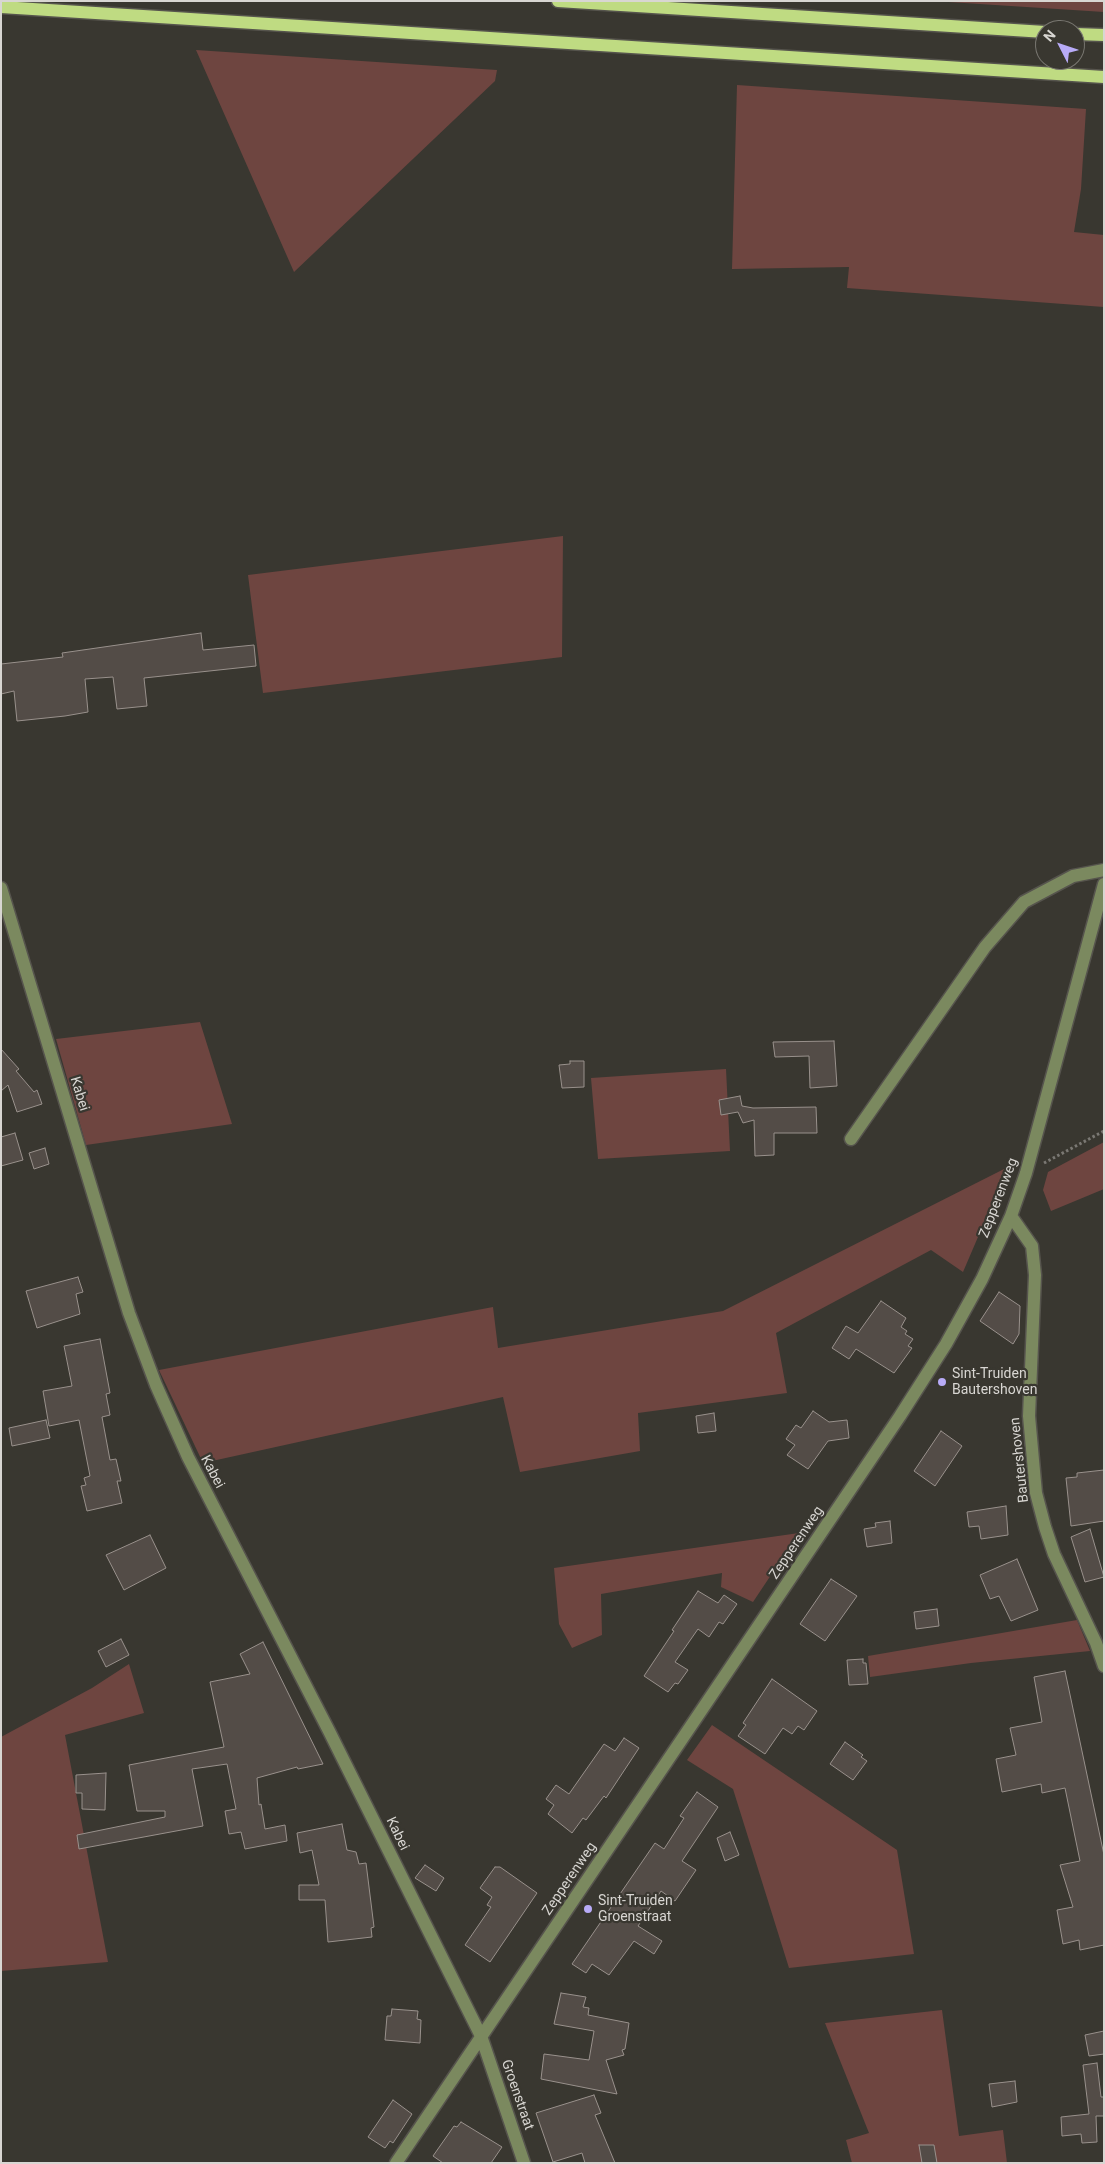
<!DOCTYPE html>
<style>
body{margin:0}
#map{position:relative;width:1105px;height:2164px;overflow:hidden;background:#393730;font-family:Roboto,sans-serif}
canvas{display:block}
.frame{position:absolute;inset:0;border:2px solid #d8d6d2;pointer-events:none}
.north{position:absolute;left:1035px;top:20px;width:50px;height:50px;box-sizing:border-box;background:#393730;border:1px solid #797771;border-radius:50%;rotate:311deg;font-size:14px;font-weight:700;line-height:20px;text-align:center;color:#d8d6d2}
.north::after{content:'';display:block;margin:auto;width:18px;height:22px;background:#b8abf7;clip-path:polygon(50% 0,100% 100%,50% 72%,0 100%)}
</style>
<div id="map">
<canvas width="1105" height="2164"></canvas>
<div class="frame"></div>
<div class="north">N</div>
</div>
<script>
const ctx = document.querySelector('canvas').getContext('2d');
ctx.lineJoin = 'round';
function fillPath(path, color) { ctx.fillStyle = color; ctx.fill(path, 'evenodd'); }
const poly = rows => new Path2D(rows.map(r => 'M' + r).join(''));
function trace(path, color, width, dash) { ctx.strokeStyle = color; ctx.lineWidth = width; ctx.lineCap = dash ? 'butt' : 'round'; ctx.setLineDash(dash || []); ctx.stroke(path); }
function drawText(font, color, halo, rows, align = 'center') {
  ctx.font = font + ' Roboto,sans-serif'; ctx.lineWidth = 4.5; ctx.setLineDash([]); ctx.textBaseline = 'middle'; ctx.strokeStyle = halo; ctx.fillStyle = color; for (const [text, x, y, turn = 0] of rows) {
    ctx.save(); ctx.translate(x, y); ctx.rotate((+turn || 0) * Math.PI / 180); ctx.textAlign = isNaN(turn) ? turn : align; if (halo) ctx.strokeText(text, 0, 0); ctx.fillText(text, 0, 0); ctx.restore();
  }
}
const green = poly([
 [933,1,1104,1,1104,12],
 [196,50,497,70,495,81,294,272],
 [737,85,1086,109,1081,189,1074,232,1104,235,1104,307,847,288,849,267,732,269],
 [563,536,562,657,263,693,248,575],
 [200,1022,232,1124,86,1145,56,1039],
 [726,1069,730,1151,598,1159,591,1078],
 [1104,1142,1104,1189,1051,1211,1043,1190,1048,1172],
 [1008,1167,963,1272,931,1250,776,1333,787,1393,638,1413,640,1451,520,1472,503,1397,203,1463,159,1370,493,1307,498,1348,723,1311],
 [799,1533,753,1602,721,1587,722,1573,601,1594,602,1635,572,1648,559,1624,554,1568],
 [1077,1620,1090,1651,971,1663,870,1677,868,1656],
 [129,1664,144,1713,65,1735,108,1962,1,1971,1,1737,92,1688],
 [712,1725,897,1850,914,1954,789,1968,733,1789,687,1760],
 [942,2010,959,2136,1003,2130,1007,2163,852,2163,846,2140,869,2133,825,2023]
]);
const building = poly([
 [201,633,203,650,254,645,256,666,144,678,147,706,117,709,113,677,85,679,88,712,65,716,17,721,14,691,1,694,1,664,63,657,62,653,201,633],
 [834,1041,837,1086,810,1088,809,1056,775,1057,773,1042,834,1041],
 [1,1049,19,1069,16,1071,34,1092,37,1090,42,1104,17,1112,8,1085,1,1091,1,1049],
 [570,1061,584,1061,584,1087,562,1088,559,1065,570,1064,570,1061],
 [740,1096,742,1106,753,1108,816,1107,817,1133,774,1133,774,1155,755,1156,754,1120,743,1123,738,1112,721,1115,719,1100,740,1096],
 [15,1133,23,1160,1,1166,1,1137,15,1133],
 [45,1148,49,1164,34,1169,29,1153,45,1148],
 [78,1277,83,1292,76,1294,80,1314,37,1328,26,1291,78,1277],
 [999,1292,1020,1306,1019,1334,1013,1344,980,1321,999,1292],
 [881,1301,906,1318,901,1327,907,1331,905,1334,913,1339,908,1346,912,1348,894,1373,856,1349,849,1359,832,1348,846,1326,858,1333,881,1301],
 [100,1339,110,1393,106,1394,110,1415,102,1417,110,1460,116,1459,121,1481,117,1481,122,1503,87,1511,81,1486,86,1485,84,1478,90,1476,79,1420,49,1426,43,1391,72,1386,64,1346,100,1339],
 [813,1411,829,1422,847,1420,849,1438,828,1441,808,1469,787,1455,795,1445,786,1439,796,1425,801,1428,813,1411],
 [714,1413,716,1431,698,1433,696,1416,714,1413],
 [46,1420,50,1438,12,1446,9,1428,46,1420],
 [941,1431,962,1446,935,1486,914,1471,941,1431],
 [1104,1470,1104,1521,1071,1526,1066,1478,1077,1477,1077,1473,1104,1470],
 [1006,1506,1008,1535,981,1539,979,1526,969,1527,967,1512,1006,1506],
 [890,1521,892,1543,867,1547,864,1529,876,1527,875,1523,890,1521],
 [1090,1529,1104,1577,1085,1582,1071,1537,1090,1529],
 [150,1535,166,1568,124,1590,106,1555,150,1535],
 [1017,1559,1038,1610,1011,1621,999,1596,990,1599,980,1575,1017,1559],
 [831,1579,857,1596,825,1641,800,1624,831,1579],
 [698,1591,718,1603,724,1595,737,1604,723,1624,719,1622,709,1637,698,1629,675,1662,688,1670,678,1684,675,1683,668,1692,644,1676,674,1631,672,1630,698,1591],
 [937,1609,939,1626,916,1629,914,1612,937,1609],
 [121,1639,129,1655,106,1667,98,1651,121,1639],
 [263,1642,323,1764,298,1769,297,1767,257,1778,259,1805,261,1804,265,1829,285,1825,287,1841,245,1849,241,1832,229,1834,225,1811,236,1809,227,1764,192,1769,203,1826,79,1849,77,1835,165,1817,165,1811,137,1811,129,1765,224,1747,210,1682,250,1674,240,1654,263,1642],
 [863,1659,863,1663,866,1663,868,1684,849,1685,847,1660,863,1659],
 [1065,1671,1104,1855,1104,1945,1080,1950,1079,1940,1063,1944,1057,1910,1073,1907,1060,1865,1080,1861,1065,1788,1042,1793,1041,1784,1002,1792,996,1759,1016,1755,1010,1728,1042,1722,1034,1677,1065,1671],
 [772,1679,817,1711,804,1730,798,1726,792,1734,783,1728,765,1754,738,1736,746,1725,743,1723,772,1679],
 [624,1738,639,1748,606,1798,604,1796,586,1820,583,1818,572,1833,548,1814,554,1805,546,1799,556,1785,569,1794,604,1744,615,1751,624,1738],
 [845,1742,863,1755,861,1757,867,1761,853,1780,830,1764,845,1742],
 [106,1773,105,1810,82,1809,82,1793,76,1793,76,1775,106,1773],
 [697,1792,718,1807,682,1861,696,1870,675,1901,661,1891,638,1926,662,1941,654,1954,634,1941,609,1975,592,1964,586,1973,572,1964,655,1843,664,1849,684,1818,680,1816,697,1792],
 [342,1824,347,1850,356,1852,359,1864,366,1863,374,1927,371,1928,372,1937,328,1942,325,1900,299,1900,299,1885,319,1885,312,1850,300,1853,297,1833,342,1824],
 [730,1832,739,1855,725,1861,717,1838,730,1832],
 [425,1865,444,1878,436,1891,415,1878,425,1865],
 [495,1867,500,1867,537,1893,490,1962,465,1945,491,1907,487,1905,492,1897,480,1888,495,1867],
 [561,1993,586,1997,583,2007,589,2008,588,2015,629,2023,625,2049,622,2050,624,2055,606,2060,617,2094,541,2079,544,2054,589,2060,594,2031,554,2024,561,1993],
 [392,2009,418,2011,417,2019,421,2020,420,2043,385,2040,387,2016,391,2016,392,2009],
 [1104,2031,1104,2054,1089,2056,1085,2035,1104,2031],
 [1097,2063,1101,2097,1104,2097,1104,2116,1096,2116,1097,2142,1082,2143,1081,2134,1062,2136,1061,2117,1089,2114,1083,2065,1097,2063],
 [1015,2081,1017,2102,992,2107,989,2084,1015,2081],
 [594,2095,601,2113,595,2115,615,2163,585,2163,582,2153,553,2162,536,2113,594,2095],
 [393,2100,412,2114,393,2143,390,2141,385,2148,368,2137,393,2100],
 [461,2122,502,2147,491,2163,443,2163,433,2156,454,2126,457,2127,461,2122],
 [919,2145,934,2145,937,2163,922,2163,919,2145]
]);
const path = poly([
 [1044,1163,1104,1131]
]);
const minor = poly([
 [1,888,129,1313,156,1385,188,1457,329,1731,481,2036,524,2163],
 [851,1139,985,947,1024,902,1073,876,1104,870],
 [1011,1216,1032,1246,1035,1275,1029,1416,1036,1493,1045,1527,1054,1554,1096,1643,1104,1666],
 [396,2163,900,1416,946,1344,982,1279,1011,1216,1026,1173,1104,884]
]);
const major = poly([
 [558,1,1045,32],
 [1,7,1104,77],
 [1075,34,1104,35]
]);
const markers = [
 [942,1382,5,"#b8abf7"],
 [588,1909,5,"#b8abf7"]
];
const streetNames = [
 ["Kabei",79,1094,73],
 ["Zepperenweg",999,1198,-69],
 ["Bautershoven",1020,1460,-96],
 ["Kabei",212,1472,62],
 ["Zepperenweg",797,1543,-56],
 ["Kabei",397,1834,64],
 ["Zepperenweg",570,1879,-56],
 ["Groenstraat",517,2095,71]
];
const poiNames = [
 ["Sint-Truiden",952,1374],
 ["Bautershoven",952,1390],
 ["Sint-Truiden",598,1901],
 ["Groenstraat",598,1917]
];
fillPath(green, '#6e4540');
fillPath(building, '#534c47');
trace(building, '#99918c', 1);
trace(minor, '#56544d', 15);
trace(major, '#56544d', 15);
trace(path, '#7a7873', 3, [2.5, 2.5]);
trace(minor, '#7b895f', 12);
trace(major, '#bfdb82', 12);
for (const [x, y, r, color] of markers) { const dot = new Path2D(); dot.arc(x, y, r, 0, 2 * Math.PI); ctx.fillStyle = color; ctx.fill(dot); trace(dot, '#393730', 2); }
drawText('14px', '#d8d6d2', '#393730', streetNames);
drawText('14px', '#d8d6d2', '#393730', poiNames, 'left');
</script>
